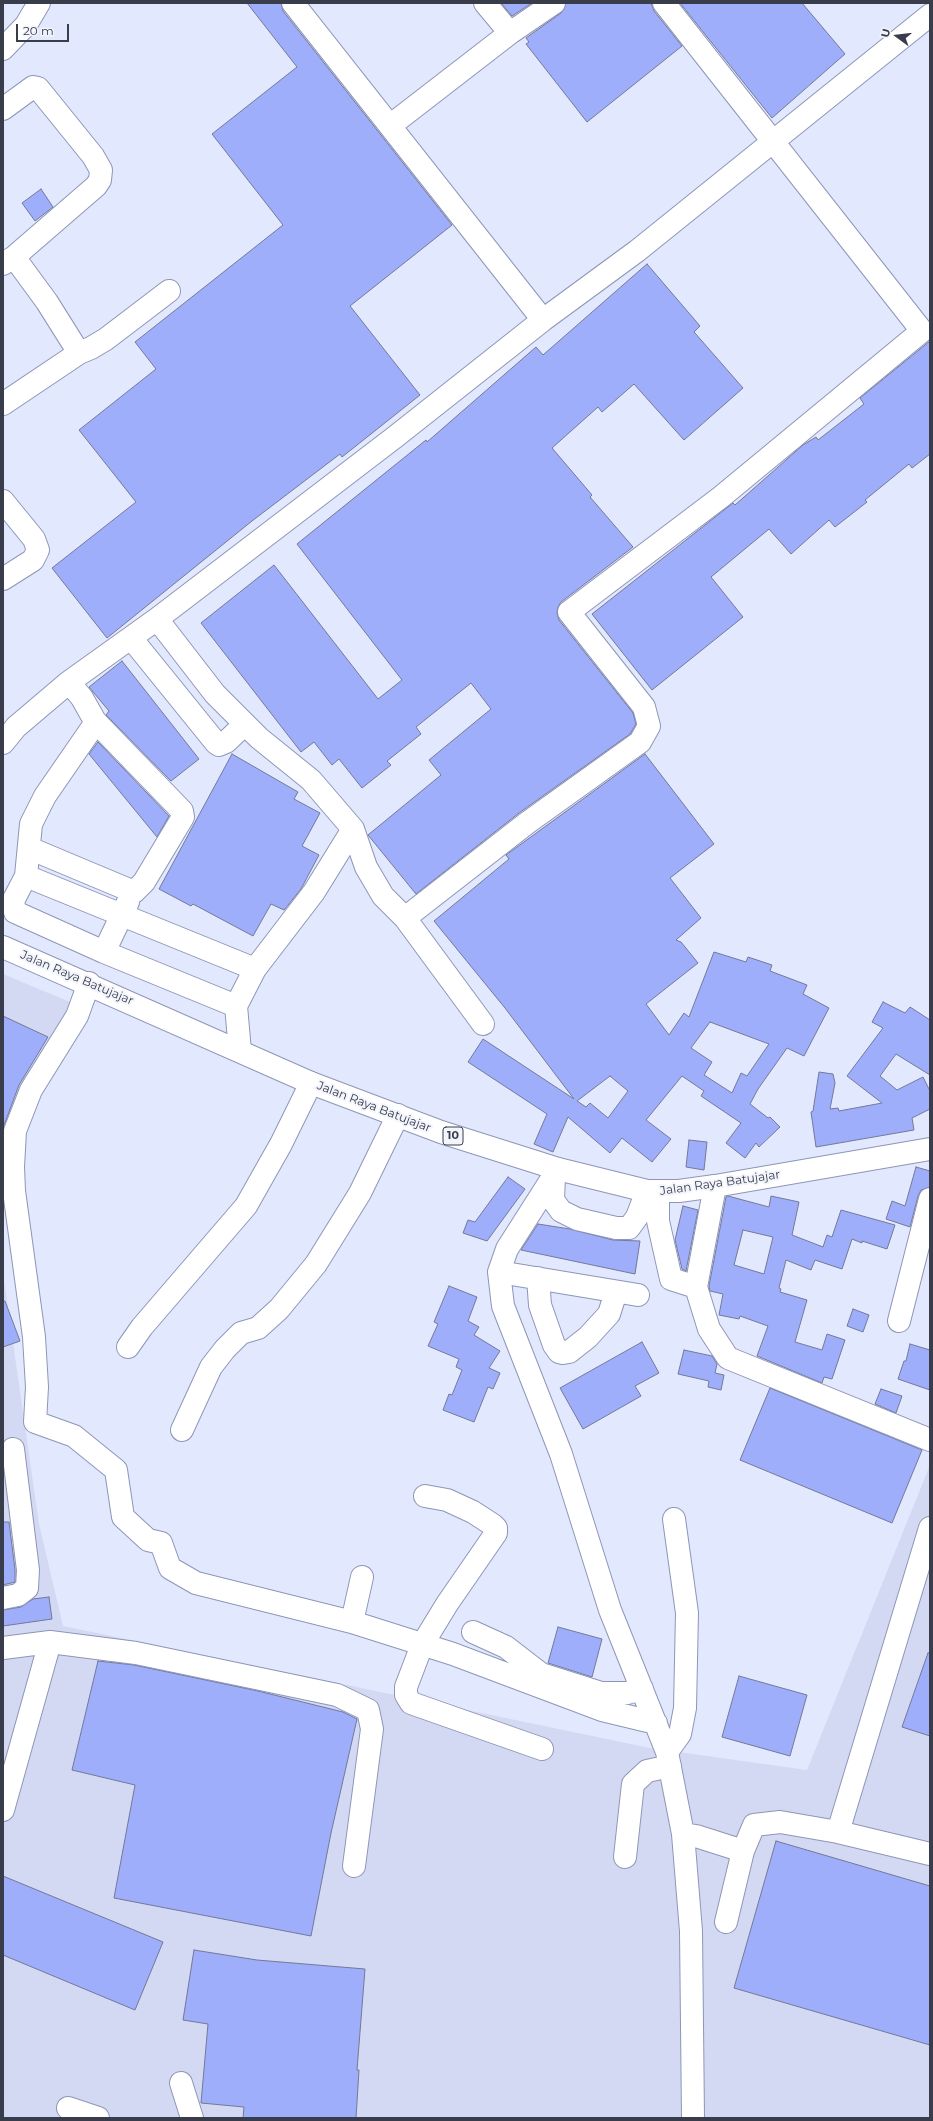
<!DOCTYPE html>
<style>
body{margin:0}
#map{position:relative;width:933px;height:2121px;overflow:hidden;background:#e2e8fd;font-family:Montserrat,sans-serif}
canvas{display:block}
.frame{position:absolute;inset:0;border:4px solid #393c4a;pointer-events:none}
.north{position:absolute;left:877px;top:16px;width:40px;height:40px;-webkit-text-stroke:3px #f3f5fd;paint-order:stroke;rotate:285deg;font-size:11px;font-weight:700;line-height:16px;text-align:center;color:#393c4a}
.north::after{content:'';display:block;margin:auto;width:14px;height:18px;background:#393c4a;clip-path:polygon(50% 0,100% 100%,50% 72%,0 100%)}
.scale{position:absolute;left:16px;top:24px;width:53px;height:18px;box-sizing:border-box;border:2px solid #393c4a;border-top:0;padding-left:5px;font-size:12px;line-height:14px;white-space:nowrap;color:#393c4a;-webkit-text-stroke:3px #f3f5fd;paint-order:stroke}
</style>
<div id="map">
<canvas width="933" height="2121"></canvas>
<div class="frame"></div>
<div class="north">U</div>
<div class="scale">20 m</div>
</div>
<script>
const ctx = document.querySelector('canvas').getContext('2d');
ctx.lineJoin = 'round';
function fillPath(path, color) { ctx.fillStyle = color; ctx.fill(path, 'evenodd'); }
const poly = rows => new Path2D(rows.map(r => 'M' + r).join(''));
function trace(path, color, width, dash) { ctx.strokeStyle = color; ctx.lineWidth = width; ctx.lineCap = dash ? 'butt' : 'round'; ctx.setLineDash(dash || []); ctx.stroke(path); }
function drawText(font, color, halo, rows, align = 'center') {
  ctx.font = font + ' Montserrat,sans-serif'; ctx.lineWidth = 4; ctx.setLineDash([]); ctx.textBaseline = 'middle'; ctx.strokeStyle = halo; ctx.fillStyle = color; for (const [text, x, y, turn = 0] of rows) {
    ctx.save(); ctx.translate(x, y); ctx.rotate((+turn || 0) * Math.PI / 180); ctx.textAlign = isNaN(turn) ? turn : align; if (halo) ctx.strokeText(text, 0, 0); ctx.fillText(text, 0, 0); ctx.restore();
  }
}
const built = poly([
 [3,974,70,1002,3,1167],
 [3,1273,39,1524,63,1626,650,1748,807,1770,930,1465,930,2118,3,2118]
]);
const building = poly([
 [247,3,281,3,283,11,452,225,350,306,420,395,342,457,340,454,252,521,107,638,52,568,136,502,79,430,156,369,135,342,283,225,212,134,297,67,247,3],
 [501,3,532,3,512,16,501,3],
 [566,3,651,3,654,11,682,46,587,122,526,44,529,42,526,38,561,13,566,3],
 [680,3,802,3,845,54,772,118,680,3],
 [41,189,53,207,35,221,22,203,41,189],
 [647,264,700,326,694,332,743,388,684,440,634,384,602,412,598,407,552,448,592,495,590,497,633,547,561,602,558,607,557,613,559,620,633,713,636,724,630,734,519,813,416,894,368,835,441,775,429,760,491,709,471,683,416,727,421,734,387,761,391,765,362,788,339,759,332,765,314,742,301,752,201,623,274,565,378,699,402,680,297,544,426,440,427,442,536,347,543,355,647,264],
 [930,341,930,454,912,468,909,464,865,500,867,502,835,527,829,520,791,554,769,529,711,577,743,617,652,690,592,614,733,503,735,505,803,445,816,437,818,440,864,404,860,398,930,341],
 [122,661,199,759,171,781,106,715,109,711,89,687,122,661],
 [98,742,169,816,157,837,89,754,98,742],
 [232,754,298,792,294,799,320,813,302,846,319,855,301,889,284,910,271,904,253,936,193,904,191,906,159,889,232,754],
 [645,754,714,844,670,878,701,918,676,940,681,942,698,963,646,1004,669,1035,684,1013,689,1017,714,952,746,962,748,957,772,965,770,971,807,985,803,994,829,1008,804,1056,787,1048,758,1089,750,1104,768,1118,770,1117,780,1127,759,1147,756,1143,745,1158,726,1143,741,1123,701,1096,704,1091,682,1076,646,1120,671,1139,652,1162,622,1138,610,1153,568,1117,553,1152,534,1144,547,1114,468,1062,483,1039,574,1099,505,1008,434,921,509,859,506,855,645,754],
 [710,1022,769,1044,747,1076,741,1073,732,1093,704,1075,712,1062,691,1048,710,1022],
 [610,1076,628,1091,608,1118,590,1103,586,1107,577,1101,610,1076],
 [883,1002,905,1013,910,1007,930,1020,930,1075,896,1054,880,1076,897,1090,923,1077,930,1091,930,1109,912,1118,914,1130,816,1147,811,1112,813,1111,819,1072,833,1074,835,1083,830,1109,838,1108,839,1111,882,1103,847,1076,883,1028,872,1022,883,1002],
 [3,1016,48,1037,19,1085,3,1128,3,1016],
 [689,1140,707,1142,704,1170,686,1167,689,1140],
 [916,1167,930,1171,930,1187,921,1190,918,1196,910,1227,886,1219,892,1201,905,1206,916,1167],
 [508,1177,525,1189,487,1241,463,1233,468,1220,475,1222,508,1177],
 [728,1196,769,1207,771,1196,799,1202,792,1235,823,1247,827,1235,832,1237,841,1210,895,1225,887,1249,862,1241,862,1243,852,1239,842,1269,815,1260,811,1270,786,1260,779,1288,781,1289,780,1292,807,1300,795,1342,822,1350,827,1334,845,1340,832,1379,824,1377,822,1383,757,1356,768,1326,740,1316,739,1319,719,1315,723,1294,710,1291,709,1286,726,1197,728,1196],
 [743,1230,773,1237,764,1274,734,1265,743,1230],
 [683,1206,698,1210,686,1271,682,1269,675,1240,683,1206],
 [538,1224,570,1229,613,1240,640,1241,635,1274,521,1250,538,1224],
 [449,1286,477,1297,468,1321,479,1327,474,1335,500,1351,489,1368,500,1373,493,1389,488,1387,474,1422,443,1410,449,1394,452,1395,462,1370,456,1367,459,1359,428,1346,438,1324,434,1322,449,1286],
 [3,1301,5,1301,20,1341,3,1347,3,1301],
 [853,1309,869,1315,863,1332,847,1326,853,1309],
 [642,1342,659,1373,635,1386,641,1396,583,1429,560,1388,642,1342],
 [910,1344,930,1350,930,1390,898,1379,904,1361,906,1361,910,1344],
 [684,1350,712,1356,717,1364,715,1373,724,1375,721,1390,708,1387,709,1381,678,1374,684,1350],
 [770,1388,922,1450,892,1523,740,1460,770,1388],
 [881,1389,902,1396,896,1413,875,1404,881,1389],
 [3,1522,9,1522,15,1570,15,1582,3,1585,3,1522],
 [49,1597,52,1619,3,1626,3,1610,21,1607,33,1599,49,1597],
 [558,1627,602,1639,592,1677,548,1663,558,1627],
 [928,1653,930,1653,930,1736,902,1727,928,1653],
 [98,1661,134,1665,258,1691,343,1712,357,1719,331,1833,311,1936,114,1898,135,1785,72,1770,98,1661],
 [739,1676,807,1695,790,1756,722,1737,739,1676],
 [776,1841,930,1886,930,2045,734,1988,776,1841],
 [3,1876,163,1942,135,2010,3,1955,3,1876],
 [194,1950,257,1960,365,1969,357,2070,359,2070,356,2118,243,2118,244,2107,201,2103,208,2024,183,2020,194,1950]
]);
const minor = poly([
 [293,3,543,320],
 [485,3,510,33],
 [3,49,26,25,39,3],
 [3,109,33,87,38,88,93,156,101,170,100,180,96,186,14,257],
 [391,125,510,33,554,3],
 [3,264,14,257,47,302,79,353,91,348,106,339,169,291],
 [3,404,79,353],
 [3,501,34,539,38,550,33,560,3,579],
 [157,619,215,694,259,738,311,780,353,829,366,867,383,896,405,918,483,1024],
 [131,638,216,743,219,745,226,742,245,724],
 [3,743,16,727,69,682],
 [29,848,134,892,144,882,183,817,182,811,95,721],
 [26,876,255,969,236,1006,240,1051],
 [405,918,527,823,640,742,649,726,644,707,569,612,721,497,922,331,664,3],
 [104,952,128,902],
 [255,969,314,892,353,829],
 [89,983,77,1016,31,1090,15,1131,13,1167,14,1191,34,1337,37,1387,35,1422,74,1436,116,1470,123,1517,148,1540,161,1543,170,1568,196,1583,352,1622,453,1654,602,1710,656,1723],
 [236,1006,104,952,15,912,13,901,26,876,31,824,45,796,94,725,95,721,82,698,69,682,157,619,395,437,543,320,637,251,930,15],
 [558,1169,507,1249,499,1272,503,1306,561,1454,610,1610,667,1752,683,1834,691,1931,693,2118],
 [554,1176,553,1200,561,1211,577,1219,616,1228,629,1228,637,1217,647,1191],
 [715,1186,696,1287,709,1329,728,1358,930,1440],
 [658,1192,658,1221,671,1279,696,1287],
 [499,1272,638,1295],
 [538,1278,540,1305,554,1345,559,1352,563,1353,569,1352,588,1337,609,1314,616,1292],
 [899,1321,930,1199],
 [128,1347,142,1327,246,1206,281,1144,311,1083],
 [182,1430,211,1367,225,1349,241,1333,258,1328,279,1309,316,1264,360,1193,398,1115],
 [425,1496,447,1500,473,1512,493,1525,496,1528,496,1533,447,1604,422,1645,406,1687,406,1695,411,1703,542,1749],
 [3,1598,18,1595,27,1588,28,1570,13,1449],
 [352,1622,362,1577],
 [473,1632,506,1647,541,1674,601,1693,627,1693,642,1689],
 [3,1648,50,1642,136,1653,337,1695,368,1710,372,1729,354,1866],
 [667,1752,680,1734,685,1708,687,1613,674,1519],
 [3,1810,50,1642],
 [838,1832,930,1854],
 [683,1834,696,1836,743,1851,754,1825,780,1822,838,1832,930,1528],
 [625,1857,633,1784,647,1771,670,1766],
 [726,1922,743,1851],
 [181,2083,192,2118],
 [68,2108,98,2118]
]);
const highway = poly([
 [3,947,311,1083,441,1132,558,1169,647,1191,679,1191,715,1186,930,1149]
]);
const shields = [
 [453,1136,20]
];
const shieldNames = [
 ["10",453,1136]
];
const streetNames = [
 ["Jalan Raya Batujajar",77,978,23],
 ["Jalan Raya Batujajar",374,1107,21],
 ["Jalan Raya Batujajar",720,1183,-8]
];
fillPath(built, '#d4d9f3');
fillPath(building, '#9eaefa');
trace(building, '#727999', 1);
trace(minor, '#8e96b7', 24);
trace(highway, '#8e96b7', 24);
trace(minor, '#fff', 22);
trace(highway, '#fff', 22);
for (const [x, y, w] of shields) { const box = new Path2D(); box.roundRect(x - w / 2, y - 9, w, 18, 3); ctx.fillStyle = '#f3f5fd'; ctx.fill(box); trace(box, '#393c4a', 1); }
drawText('bold 11px', '#393c4a', null, shieldNames);
drawText('12px', '#393c4a', '#f3f5fd', streetNames);
</script>
